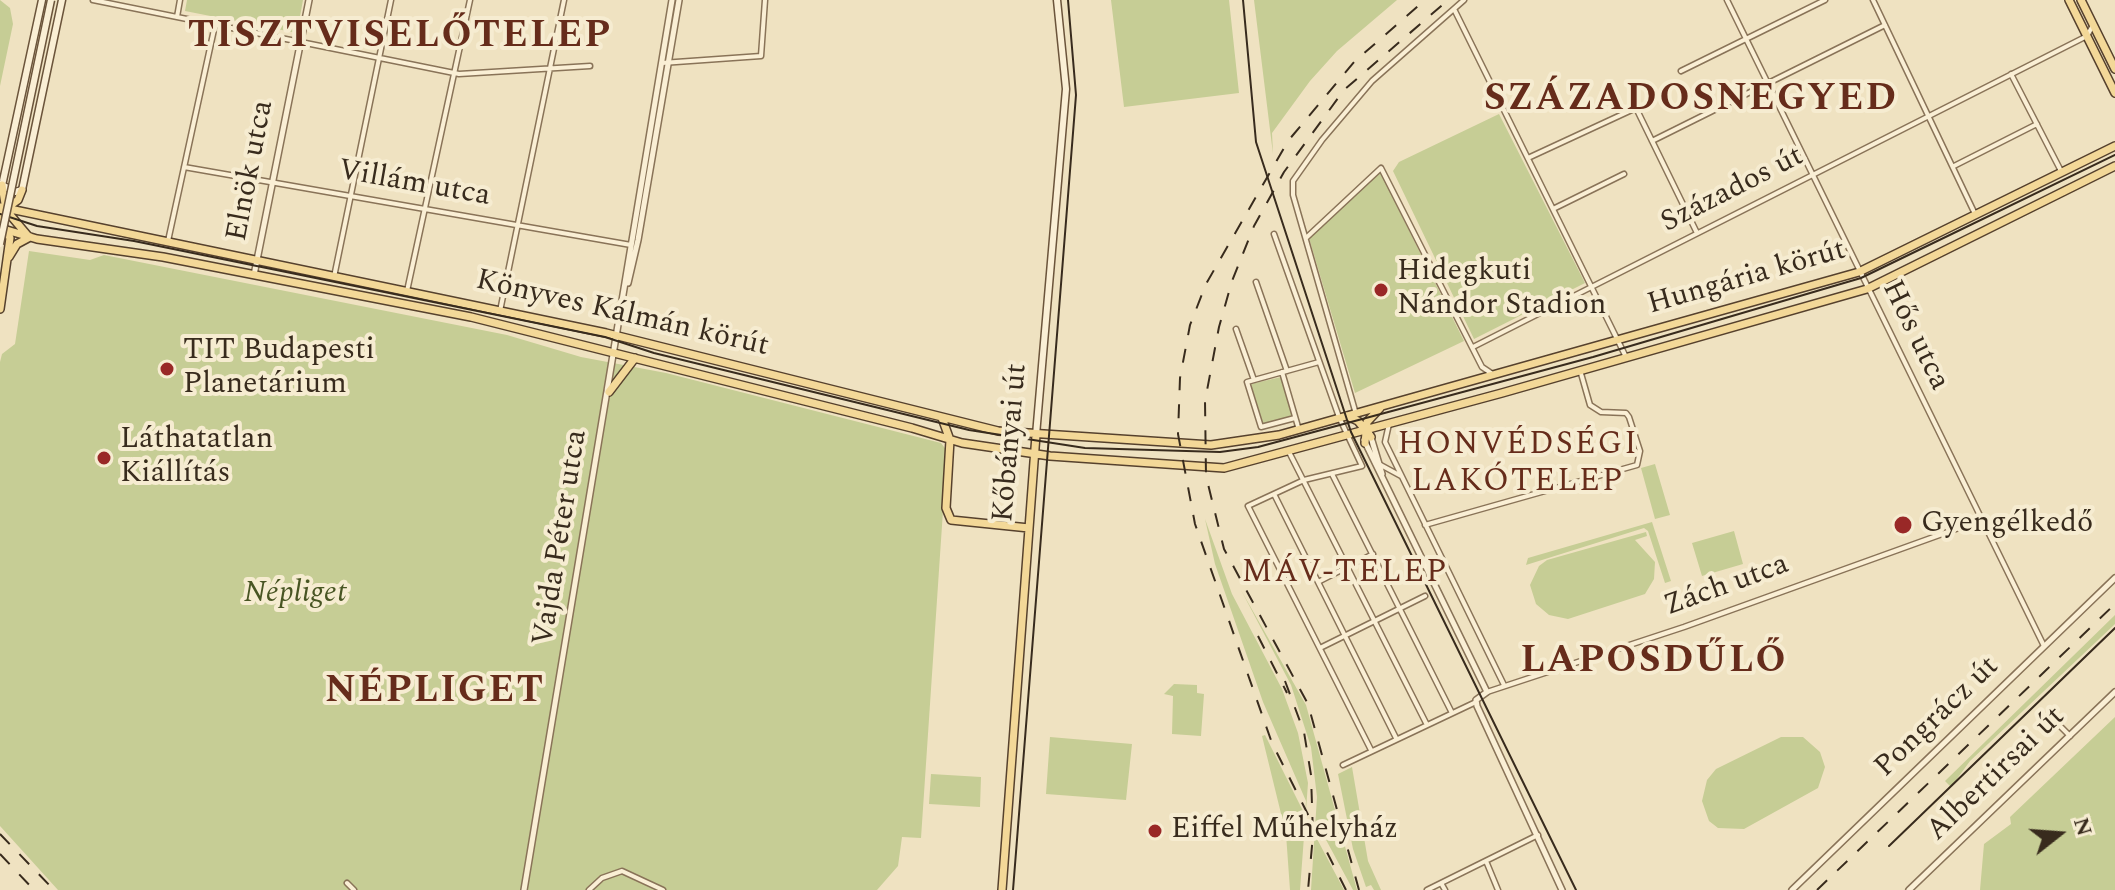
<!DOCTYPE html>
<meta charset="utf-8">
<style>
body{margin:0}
#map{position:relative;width:2115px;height:890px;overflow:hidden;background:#efe2c1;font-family:Spectral,serif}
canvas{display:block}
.north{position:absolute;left:2019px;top:794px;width:80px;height:80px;-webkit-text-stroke:6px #f6ecd1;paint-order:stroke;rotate:73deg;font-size:22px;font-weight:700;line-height:32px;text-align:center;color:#382b1d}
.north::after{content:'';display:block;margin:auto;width:28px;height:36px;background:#382b1d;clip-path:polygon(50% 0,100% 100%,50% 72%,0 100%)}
</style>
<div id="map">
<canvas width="2115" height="890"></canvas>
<div class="north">N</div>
</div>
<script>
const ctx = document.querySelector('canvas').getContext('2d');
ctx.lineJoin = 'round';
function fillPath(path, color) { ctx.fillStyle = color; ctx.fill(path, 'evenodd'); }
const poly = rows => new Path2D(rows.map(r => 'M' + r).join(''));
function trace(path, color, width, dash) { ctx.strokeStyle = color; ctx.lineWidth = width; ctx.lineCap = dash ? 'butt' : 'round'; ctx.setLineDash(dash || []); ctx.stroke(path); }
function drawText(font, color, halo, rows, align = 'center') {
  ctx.font = font + ' Spectral,serif'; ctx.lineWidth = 8; ctx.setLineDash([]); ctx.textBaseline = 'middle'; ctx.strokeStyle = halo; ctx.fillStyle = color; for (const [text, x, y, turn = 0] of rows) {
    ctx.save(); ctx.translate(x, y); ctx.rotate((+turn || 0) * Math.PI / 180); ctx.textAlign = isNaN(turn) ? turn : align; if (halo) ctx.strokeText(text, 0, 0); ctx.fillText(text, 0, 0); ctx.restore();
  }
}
const green = poly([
 [0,0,10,8,13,24,0,86],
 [187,0,303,0,297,33,185,11],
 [1111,0,1229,0,1239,93,1124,107],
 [1254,0,1397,0,1337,51,1310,81,1272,133,1273,154],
 [1499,114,1585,283,1474,339,1393,171,1399,162],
 [1380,172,1464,341,1355,393,1309,238],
 [29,251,90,260,104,255,507,335,581,357,666,373,941,443,947,451,921,838,902,837,898,866,877,890,58,890,0,826,0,362,2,354,15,344],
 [1281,377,1292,416,1262,425,1251,384],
 [1655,464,1670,515,1655,519,1641,468],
 [1205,519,1232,594,1282,689,1298,733,1308,783,1300,890,1290,890,1286,834,1262,736,1265,735,1305,815,1306,801,1263,702,1215,564],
 [1652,522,1671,581,1665,583,1648,531,1644,528,1526,565,1528,558],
 [1734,531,1743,564,1702,576,1692,543],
 [1646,532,1647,536,1635,540,1655,562,1654,579,1645,594,1568,619,1549,615,1536,604,1530,585,1539,566,1547,560],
 [1241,590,1306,705,1357,890,1353,890,1317,823,1316,837,1344,890,1311,890,1317,797,1311,747,1291,685],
 [2115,615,2115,624,1970,761,1951,787,1945,781],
 [1174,684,1197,685,1197,693,1204,694,1201,736,1172,734,1173,696,1164,694],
 [2115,717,2115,890,1980,890,1984,844,2011,824,2010,817],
 [1050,737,1132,744,1126,800,1046,794],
 [1781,737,1803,737,1820,752,1825,767,1818,788,1744,829,1718,828,1709,821,1702,801,1707,780,1716,769],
 [1352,767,1368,861,1381,890,1374,890,1371,885,1366,887,1353,849,1338,774],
 [931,774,981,777,980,807,929,804]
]);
const minor = poly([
 [93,0,459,74,590,66],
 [1727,0,2044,646],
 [1873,0,1975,214],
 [1454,9,1626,357],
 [177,17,180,0],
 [662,63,761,56,765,0],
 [1681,71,1825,0],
 [2011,74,2061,171],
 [1652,141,1885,25],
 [1528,158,1636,108,1697,233],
 [1954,166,2037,124],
 [184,167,631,245],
 [1553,209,1624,174],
 [1274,234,1339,417,1362,466,1304,480,1248,506,1371,750],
 [1306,238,1381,168,1482,367,1491,373],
 [168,241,215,25],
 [334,277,391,0],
 [1256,282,1287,371],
 [407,291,470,0],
 [500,311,564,0],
 [1236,329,1254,380],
 [1473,347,2087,36,2092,27],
 [1282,372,1299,430],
 [1356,414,1293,195,1293,181,1322,140,1372,81,1464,0],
 [1295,418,1261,427,1247,382,1319,362],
 [1389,424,1385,442,1504,685],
 [1289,452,1426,723],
 [1377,463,1401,476],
 [1332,474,1451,711],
 [1275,496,1396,738],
 [1425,525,1637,465,1640,451,1629,417,1626,413,1601,412,1590,405,1580,370],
 [1318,582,1373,554],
 [1320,648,1425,596],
 [1487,692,1684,627,1981,520],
 [2058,724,2070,736],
 [1343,765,1476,702],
 [1486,861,1498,890],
 [347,883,354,890],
 [1441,883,1445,890],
 [589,890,602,878,622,871,663,890],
 [1427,890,1538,835]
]);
const tertiary = poly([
 [254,275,309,0],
 [628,283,638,240,679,0],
 [1370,434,1382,474],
 [1364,440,1487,692,1476,700,1477,706,1562,890],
 [524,890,672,0],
 [1792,890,2115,578],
 [1909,890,2115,692]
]);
const secondary = poly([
 [42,0,3,181,2,185,15,192,22,190,62,0],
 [1036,435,1066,89,1057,0]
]);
const primary = poly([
 [2069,0,2115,93],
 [2081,0,2115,69],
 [2,185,6,210,28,236],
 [0,207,606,333,998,431,1211,445,1279,435,1859,272,2115,146],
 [0,213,18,200,22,190],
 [0,220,10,238,0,309],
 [0,228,37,239,163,257,471,317,912,428,962,443,1050,456,1224,468,1502,393,1867,289,2115,166],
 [9,257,17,244,30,237],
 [609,392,635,358],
 [1347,416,1358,421,1371,437],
 [942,418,950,440,946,508,951,520,1029,528],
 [1365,443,1367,422,1380,408],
 [1002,890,1036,435]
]);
const tram = poly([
 [1243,0,1256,142,1351,432,1576,890],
 [0,214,37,226,134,241,605,337,654,353,969,430,1085,448,1220,452,1258,447,1593,357,1861,278,2115,155],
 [1889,846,2115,628],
 [1013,890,1076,95,1068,0]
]);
const rail = poly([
 [1258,636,1287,693],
 [1285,681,1304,732,1311,775,1313,835,1308,890],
 [0,834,54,890],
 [0,854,34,890],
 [1346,890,1272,743,1195,524,1178,434,1180,378,1190,325,1206,284,1288,141,1354,62,1425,0],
 [1359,890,1308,704,1224,549,1206,476,1205,401,1219,327,1232,281,1254,226,1284,172,1344,90,1448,0],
 [1817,890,2115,604]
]);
const secondaryBridge = poly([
 [0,244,51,0]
]);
const markers = [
 [1381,290,8,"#992827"],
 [167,369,8,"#992827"],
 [104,458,8,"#992827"],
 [1903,525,10,"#992827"],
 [1155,831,8,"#992827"]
];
const streetNames = [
 ["Elnök utca",252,171,-79],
 ["Villám utca",414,185,10],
 ["Százados út",1733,191,-27],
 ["Hungária körút",1747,279,-16],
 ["Könyves Kálmán körút",622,315,13],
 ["Hős utca",1914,336,64],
 ["Kőbányai út",1012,443,-85],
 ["Vajda Péter utca",562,538,-81],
 ["Zách utca",1727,587,-20],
 ["Pongrácz út",1938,718,-44],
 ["Albertirsai út",1997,775,-44]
];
const poiNames = [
 ["Hidegkuti",1397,273],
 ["Nándor Stadion",1397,307],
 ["TIT Budapesti",183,352],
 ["Planetárium",183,386],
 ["Láthatatlan",120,441],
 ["Kiállítás",120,475],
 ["Gyengélkedő",1921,525],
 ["Eiffel Műhelyház",1171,831]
];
const parkNames = [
 ["Népliget",295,595]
];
const neighbourhoodNames = [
 ["HONVÉDSÉGI",1518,447],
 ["LAKÓTELEP",1518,484],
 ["MÁV-TELEP",1345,575]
];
const districtNames = [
 ["TISZTVISELŐTELEP",400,39],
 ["SZÁZADOSNEGYED",1691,102],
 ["LAPOSDŰLŐ",1654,664],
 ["NÉPLIGET",435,694]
];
fillPath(green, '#c6cd95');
trace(minor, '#897358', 7);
trace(tertiary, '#897358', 8);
trace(secondary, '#6b543b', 9);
trace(primary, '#56412d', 10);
trace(minor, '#faefd5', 4);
trace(tertiary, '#faefd5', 5);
trace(secondary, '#faefd5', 6);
trace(primary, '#f3d898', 7);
trace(tram, '#382b1d', 2);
trace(rail, '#382b1d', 2, [14, 14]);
trace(secondaryBridge, '#6b543b', 9, []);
trace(secondaryBridge, '#faefd5', 6);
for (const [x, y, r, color] of markers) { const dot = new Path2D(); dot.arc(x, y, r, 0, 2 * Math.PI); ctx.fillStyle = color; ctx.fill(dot); trace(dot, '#f6ecd1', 3); }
drawText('30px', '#382b1d', '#f6ecd1', streetNames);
drawText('30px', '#382b1d', '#f6ecd1', poiNames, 'left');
drawText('italic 30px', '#485523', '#f6ecd1', parkNames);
ctx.letterSpacing = '2px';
drawText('32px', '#662c1b', '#f6ecd1', neighbourhoodNames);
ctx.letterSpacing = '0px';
ctx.letterSpacing = '2px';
drawText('bold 38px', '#662c1b', '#f6ecd1', districtNames);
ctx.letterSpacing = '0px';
</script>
